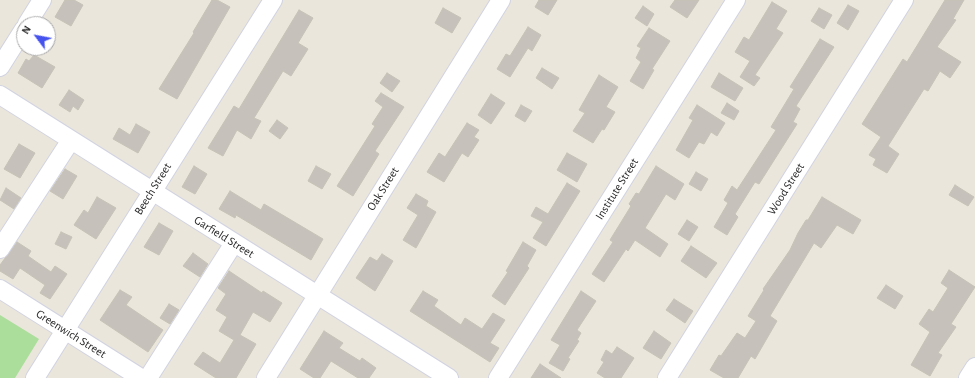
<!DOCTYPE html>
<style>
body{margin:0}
#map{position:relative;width:975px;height:378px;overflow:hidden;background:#ebe6dc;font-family:"Alegreya Sans",sans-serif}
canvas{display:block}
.north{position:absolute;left:16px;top:16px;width:40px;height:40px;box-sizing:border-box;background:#fff;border:1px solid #a9a9a9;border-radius:50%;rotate:302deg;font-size:11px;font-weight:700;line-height:16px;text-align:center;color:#292929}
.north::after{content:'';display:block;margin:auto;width:14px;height:18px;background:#4552ee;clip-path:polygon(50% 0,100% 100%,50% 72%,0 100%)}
</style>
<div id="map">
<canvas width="975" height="378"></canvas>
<div class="north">N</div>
</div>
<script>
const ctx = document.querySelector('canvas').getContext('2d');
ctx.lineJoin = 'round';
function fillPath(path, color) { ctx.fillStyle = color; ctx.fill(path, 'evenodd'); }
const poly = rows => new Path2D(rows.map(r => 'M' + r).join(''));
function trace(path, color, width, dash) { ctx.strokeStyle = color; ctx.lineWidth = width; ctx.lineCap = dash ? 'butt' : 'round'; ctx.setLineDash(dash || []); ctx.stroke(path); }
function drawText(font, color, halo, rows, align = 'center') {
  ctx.font = font + ' "Alegreya Sans",sans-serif'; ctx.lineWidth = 3; ctx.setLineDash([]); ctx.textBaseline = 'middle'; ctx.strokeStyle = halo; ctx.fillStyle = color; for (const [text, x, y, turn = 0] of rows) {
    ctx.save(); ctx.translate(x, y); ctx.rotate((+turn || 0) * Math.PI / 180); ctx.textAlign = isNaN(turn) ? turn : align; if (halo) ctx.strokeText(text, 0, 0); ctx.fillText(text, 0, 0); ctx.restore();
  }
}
const green = poly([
 [0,315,39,339,15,378,0,378]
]);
const building = poly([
 [65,0,74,0,83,5,71,26,55,17,65,0],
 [212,0,217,0,230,7,177,99,159,89,194,33,193,32,212,0],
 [539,0,557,0,548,15,535,7,539,0],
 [675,0,699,0,687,18,670,7,675,0],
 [945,0,964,0,953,19,956,20,937,47,961,62,950,78,940,71,928,91,924,89,888,146,899,154,887,173,873,165,876,159,869,155,881,137,862,124,903,59,907,62,945,0],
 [772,2,787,11,776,29,783,33,755,75,760,78,754,86,740,77,750,61,735,52,744,37,749,40,772,2],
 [848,5,859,11,848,30,837,23,848,5],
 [643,6,654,14,647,26,635,18,643,6],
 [443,8,461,18,452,33,435,23,443,8],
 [819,8,832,15,824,29,811,21,819,8],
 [299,10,313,18,298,43,308,49,291,76,283,71,254,118,261,121,251,139,237,130,223,156,208,148,234,106,239,109,299,10],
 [528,27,541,35,532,51,528,48,510,77,497,69,506,54,510,56,528,27],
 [649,28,670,41,652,69,654,70,643,89,630,81,641,62,636,58,641,48,637,46,649,28],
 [820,39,834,47,796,106,800,109,793,122,797,124,759,184,755,182,735,214,738,217,727,235,714,227,728,203,724,200,732,186,737,190,776,130,771,127,794,89,790,87,820,39],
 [34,55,55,67,42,88,18,73,26,59,29,61,34,55],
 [542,68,559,78,552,89,536,78,542,68],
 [387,73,400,81,392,92,380,83,387,73],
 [719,73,743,88,735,101,711,87,719,73],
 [599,75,618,87,606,107,615,112,604,130,602,129,593,143,573,131,585,113,579,110,599,75],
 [69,90,84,100,78,110,73,106,70,112,59,105,69,90],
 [381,93,404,107,375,151,379,154,353,196,337,186,375,126,372,124,383,107,375,101,381,93],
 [491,94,505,103,491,124,478,115,491,94],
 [727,103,739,111,734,120,721,113,727,103],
 [521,105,532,111,525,122,515,116,521,105],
 [697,105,725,123,717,136,711,132,704,144,699,142,689,158,676,150,693,120,689,118,697,105],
 [277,120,288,128,280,139,269,131,277,120],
 [467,123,479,130,474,137,479,140,468,157,462,153,444,182,427,172,439,153,445,157,467,123],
 [136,124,150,132,138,153,113,139,119,128,130,135,136,124],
 [19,144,35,153,20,178,4,169,19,144],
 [567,153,587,164,577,182,557,170,567,153],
 [194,166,207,174,195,194,182,187,194,166],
 [316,166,331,174,322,189,308,181,316,166],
 [656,166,684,184,675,200,666,194,645,228,668,244,660,257,635,240,628,251,626,249,604,282,592,274,613,242,610,240,631,206,629,204,636,193,639,194,656,166],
 [65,169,77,176,63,199,50,191,65,169],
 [696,172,708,179,701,191,689,184,696,172],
 [567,183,580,191,546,246,533,238,543,222,531,216,536,207,548,214,567,183],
 [955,185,974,197,968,206,949,195,955,185],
 [6,188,21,198,14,209,0,200,6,188],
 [230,191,261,210,264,204,323,239,311,260,236,215,235,218,219,209,230,191],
 [416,194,428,201,426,206,436,212,416,248,403,240,418,215,407,208,416,194],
 [97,197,116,208,96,239,74,225,84,210,88,213,97,197],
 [822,197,861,220,853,234,837,225,821,248,814,243,770,316,777,321,755,359,751,356,738,378,724,378,710,370,719,355,721,356,737,333,745,338,756,321,748,316,764,290,763,289,790,250,798,233,806,220,808,220,822,197],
 [687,220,698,227,689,241,678,234,687,220],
 [159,223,173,231,159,255,144,247,159,223],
 [61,232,72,237,66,249,55,244,61,232],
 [17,242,31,251,28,256,51,272,55,266,67,274,50,299,40,293,45,285,20,268,13,279,0,271,0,265,17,242],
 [523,242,536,250,527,266,529,268,505,305,492,296,508,272,506,271,523,242],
 [691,246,717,263,706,278,681,261,691,246],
 [193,253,208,264,200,277,183,266,193,253],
 [382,254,393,261,375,291,356,278,370,257,377,261,382,254],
 [949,270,975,287,951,324,956,327,938,353,942,355,930,376,911,365,930,332,919,324,929,309,933,312,948,288,941,283,949,270],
 [229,271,262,293,263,291,282,303,270,322,253,312,240,335,256,344,236,378,216,378,194,364,203,352,220,363,234,340,219,331,227,317,216,310,226,294,218,288,229,271],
 [886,285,903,296,895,309,877,298,886,285],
 [120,290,132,297,126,305,163,330,148,352,100,320,120,290],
 [423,291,438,300,434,306,461,325,465,318,482,329,493,313,505,320,490,343,499,348,490,362,410,311,423,291],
 [581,291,596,301,577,330,581,333,577,340,579,341,568,358,570,359,563,371,549,363,560,345,551,340,581,291],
 [674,299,693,311,685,323,666,310,674,299],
 [169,304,179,310,170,324,160,318,169,304],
 [324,331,343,343,339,348,360,361,362,358,376,368,369,378,358,378,331,361,320,378,314,378,300,369,324,331],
 [654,331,671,343,661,359,643,348,654,331],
 [617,347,634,358,621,378,605,378,597,373,604,362,601,360,606,350,612,354,617,347],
 [540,364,561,378,531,378,540,364]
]);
const minor = poly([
 [27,24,42,0],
 [0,67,24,29],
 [0,95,449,378],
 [0,249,71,140],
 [0,289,141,378],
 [35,378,273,0],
 [148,378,234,243],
 [266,378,501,0],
 [498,378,736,0],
 [667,378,904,0],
 [968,378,975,367]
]);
const streetNames = [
 ["Beech Street",153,189,-58],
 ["Oak Street",383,189,-58],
 ["Institute Street",617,189,-58],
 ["Wood Street",786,189,-58],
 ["Garfield Street",224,237,32],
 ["Greenwich Street",71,334,32]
];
fillPath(green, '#abde9b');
fillPath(building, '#c6c2bb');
trace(building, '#c6c2b6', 1);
trace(minor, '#d1d3e1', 20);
trace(minor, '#fff', 18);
drawText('12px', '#292929', '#fff', streetNames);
</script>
